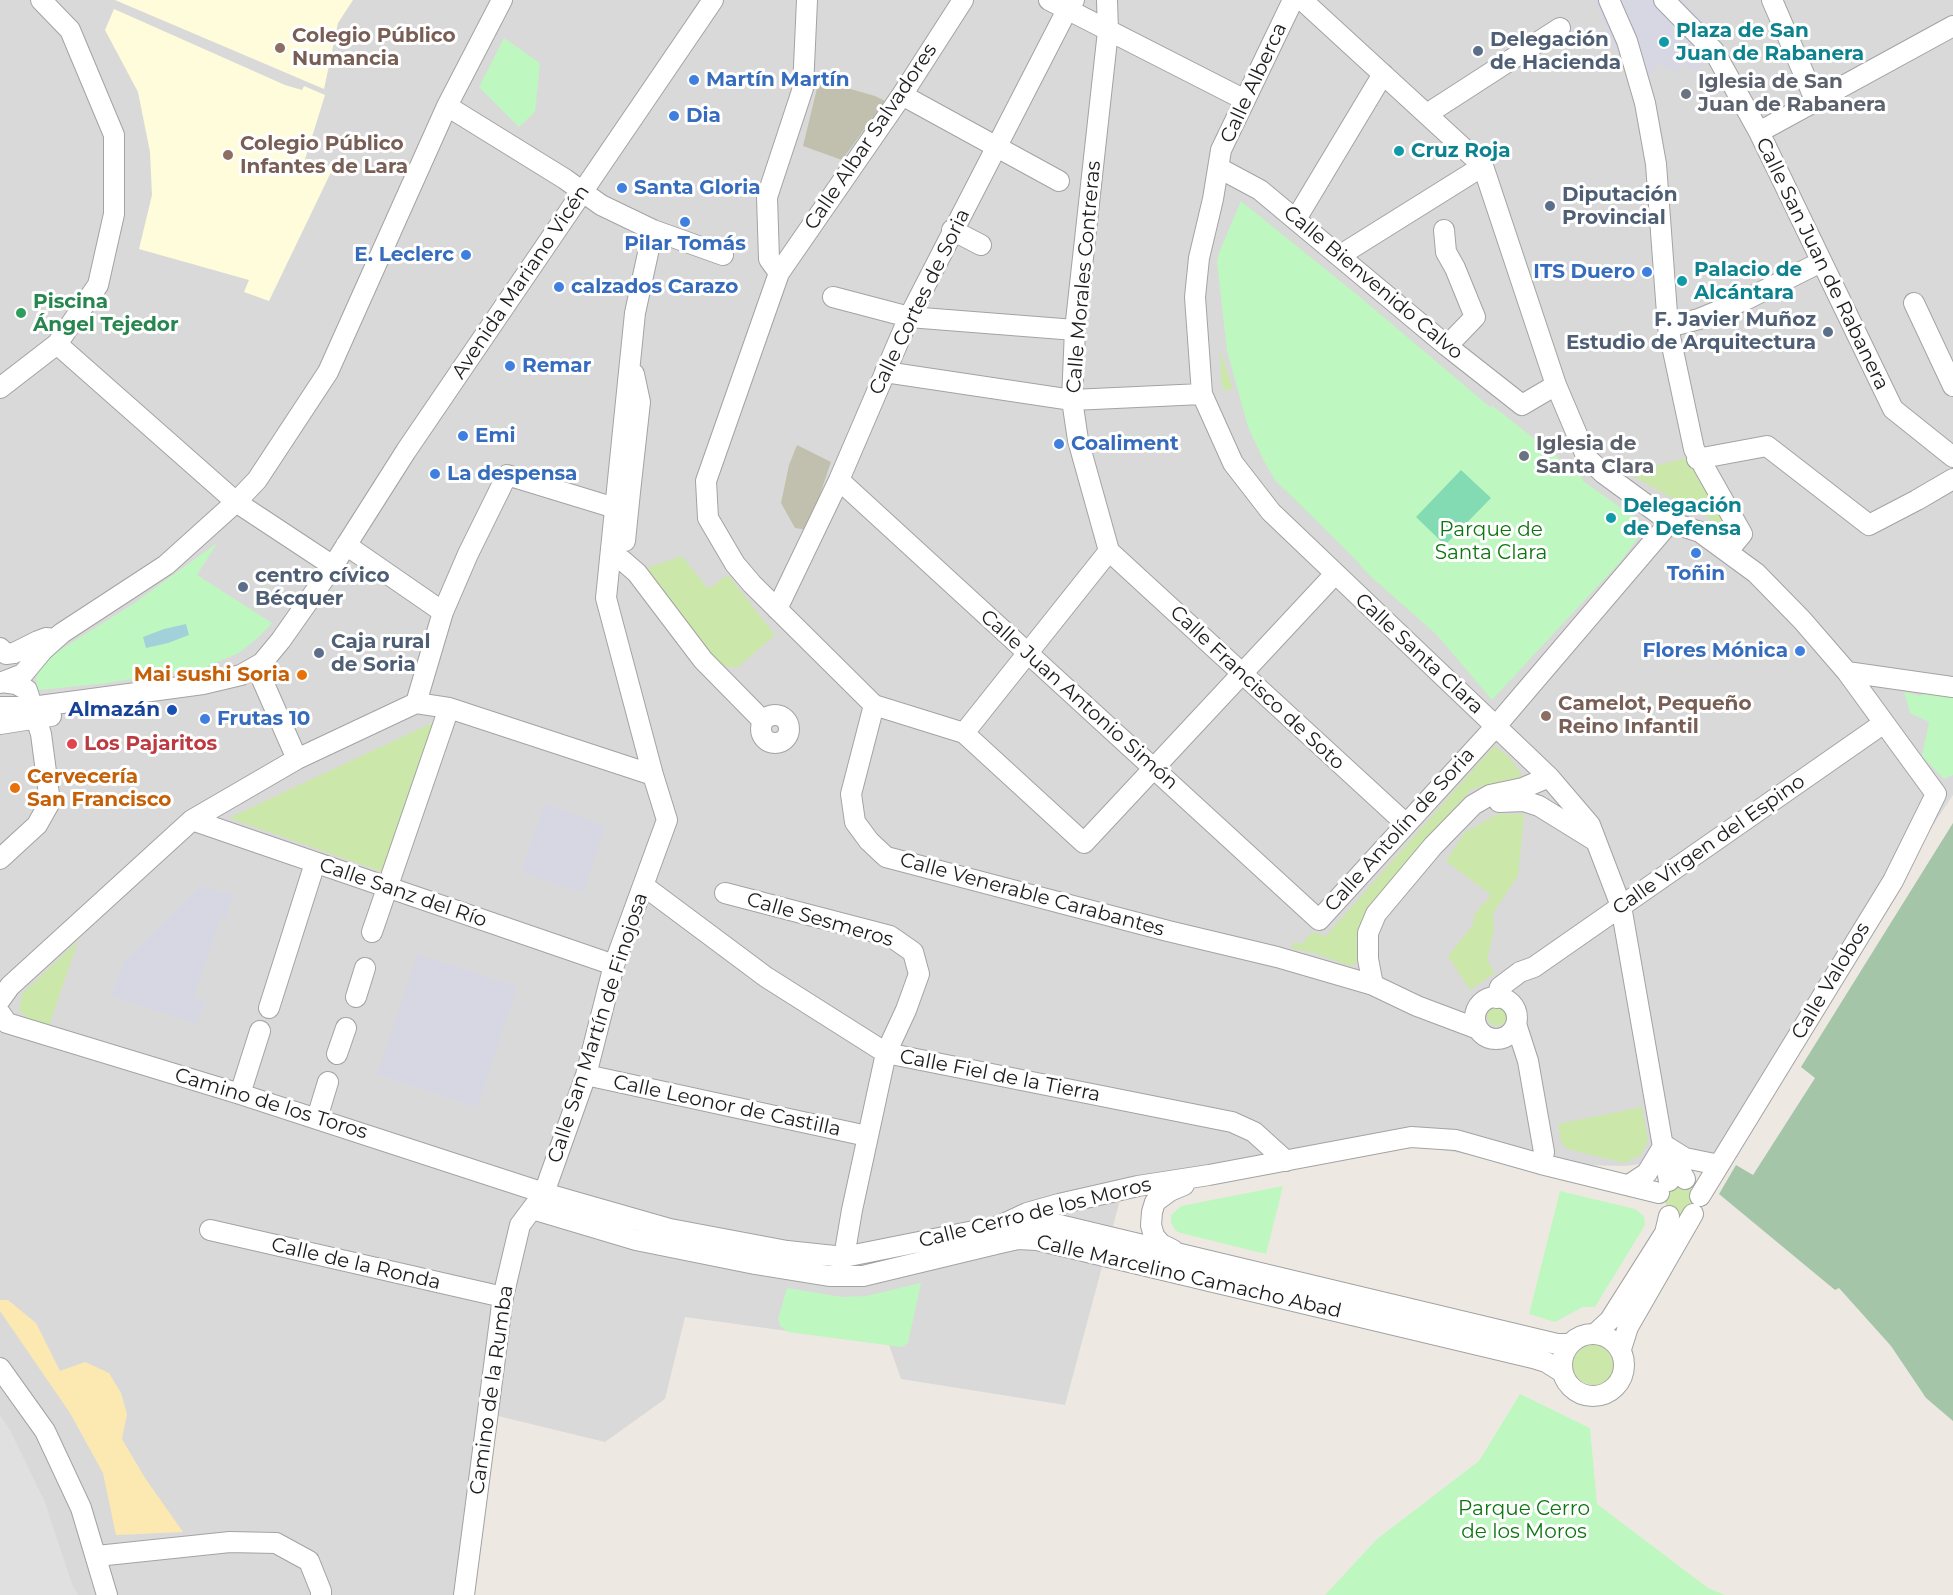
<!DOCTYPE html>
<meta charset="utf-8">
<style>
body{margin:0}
canvas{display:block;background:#ede9e2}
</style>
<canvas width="1953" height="1595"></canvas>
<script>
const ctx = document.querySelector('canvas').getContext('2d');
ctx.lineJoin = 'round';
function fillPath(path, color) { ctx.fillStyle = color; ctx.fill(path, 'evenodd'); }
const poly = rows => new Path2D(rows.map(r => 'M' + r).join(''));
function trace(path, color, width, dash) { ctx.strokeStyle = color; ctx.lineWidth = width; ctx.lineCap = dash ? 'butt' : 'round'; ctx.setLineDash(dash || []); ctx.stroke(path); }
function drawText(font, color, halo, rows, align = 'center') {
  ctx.font = font + ' Montserrat,sans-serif'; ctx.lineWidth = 6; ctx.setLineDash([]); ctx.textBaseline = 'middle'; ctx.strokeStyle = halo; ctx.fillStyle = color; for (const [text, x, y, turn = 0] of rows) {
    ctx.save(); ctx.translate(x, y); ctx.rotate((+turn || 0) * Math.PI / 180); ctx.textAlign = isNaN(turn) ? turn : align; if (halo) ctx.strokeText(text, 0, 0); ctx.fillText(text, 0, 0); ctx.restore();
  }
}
const residential = poly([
 [0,0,1953,0,1953,795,1713,1154,1626,1166,1522,1164,1415,1145,1171,1188,1120,1200,1065,1405,901,1379,889,1345,685,1317,665,1399,605,1442,498,1416,472,1595,0,1595]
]);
const education = poly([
 [115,0,353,0,338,23,324,89],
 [114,9,285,85,302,90,304,86,325,95,302,169,309,172,315,159,333,168,269,301,244,292,249,280,139,249,152,195,150,152,138,92,105,30]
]);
const construction = poly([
 [819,80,875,96,885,101,842,160,803,146],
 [797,445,831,462,808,530,795,528,781,503,789,465]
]);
const grass = poly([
 [1220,350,1233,389,1224,391,1221,381],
 [1690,457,1727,524,1726,526,1723,526,1631,475,1630,472],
 [682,556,708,589,728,575,775,635,737,668,718,665,644,569],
 [434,722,386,873,229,818],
 [1494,746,1509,757,1523,776,1472,789,1441,822,1365,913,1356,941,1358,962,1350,966,1314,953,1291,948,1295,942,1302,944,1312,932,1326,936],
 [1497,814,1524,814,1518,876,1493,913,1494,930,1487,960,1495,973,1470,990,1448,956,1473,925,1474,915,1491,895,1446,861,1464,833],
 [78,941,49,1026,31,1022,19,1010,22,994],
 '1487 1016a10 10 0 1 1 20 0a10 10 0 1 1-20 0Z',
 [1642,1107,1648,1141,1641,1155,1624,1163,1567,1149,1561,1142,1558,1124],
 '1665 1199a15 15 0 1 1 30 0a15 15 0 1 1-30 0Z',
 '1572 1363a22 22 0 1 1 44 0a22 22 0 1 1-44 0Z'
]);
const sand = poly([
 [0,1300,8,1300,36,1323,60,1371,85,1362,109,1373,121,1393,127,1414,122,1439,145,1478,183,1532,116,1535,103,1473,70,1413,0,1311]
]);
const cemetery = poly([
 [1953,823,1953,1421,1926,1398,1891,1346,1839,1288,1835,1290,1719,1194,1736,1165,1753,1175,1815,1078,1801,1067]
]);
const park = poly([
 [504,38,540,63,535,112,519,127,479,87],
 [1241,201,1361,298,1490,407,1493,406,1581,476,1583,481,1647,526,1620,562,1492,700,1437,635,1369,575,1353,557,1275,480,1263,459,1248,427,1227,351,1217,261,1219,253],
 [217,543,197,575,272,623,261,635,239,653,203,668,100,684,38,690,36,680,38,671,49,657,133,604],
 [1940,685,1953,687,1953,775,1944,779,1922,756,1929,722,1910,713,1904,692,1920,696],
 [1283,1186,1266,1254,1181,1233,1176,1231,1171,1223,1171,1215,1181,1206],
 [1560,1191,1635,1209,1644,1216,1645,1225,1595,1307,1583,1307,1555,1322,1529,1314],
 [921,1283,908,1343,902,1347,788,1332,780,1326,778,1319,787,1288,842,1297,866,1296],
 [1520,1394,1590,1428,1597,1504,1708,1588,1725,1595,1325,1595,1377,1539,1479,1461]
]);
const pitch = poly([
 [1461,470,1491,498,1445,545,1416,517]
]);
const parking = poly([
 [0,1415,10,1430,45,1502,72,1584,78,1595,0,1595]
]);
const plaza = poly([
 [1594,0,1682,0,1721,37,1697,72,1683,63,1676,73,1659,63,1647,78,1641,91,1614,46],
 [545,803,605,826,584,891,573,890,521,872],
 [200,886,233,895,226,918,220,917,194,997,205,1001,197,1024,111,996,123,963],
 [417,954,517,986,477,1107,377,1075]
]);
const water = poly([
 [186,624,189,635,168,643,146,648,143,637,164,629]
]);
const minor = poly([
 [807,0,803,88,767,197,769,259,779,273,706,481,708,518,735,564,752,584,874,705,964,733,1084,843,1335,574],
 [1049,0,1245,100],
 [1107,0,1108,31,1075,330,1072,400,1078,440,1109,551],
 [1293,0,1221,150,1213,199,1199,258,1195,297,1202,394,1233,463,1271,512,1549,777,1590,825,1621,906,1669,1181],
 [1302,0,1483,166,1556,385,1587,458,1603,473,1670,522,1700,532,1756,573,1802,620,1847,672,1936,794,1893,881,1700,1196],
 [1609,0,1627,41,1645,103,1656,164,1668,327,1694,449,1742,534,1728,551],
 [1664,0,1714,51,1759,132,1893,409,1953,457],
 [1772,0,1816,102],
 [902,95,1059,181],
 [447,106,565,179,601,205,653,230,635,313,606,598,653,775,667,820,614,965,586,1075,544,1193,520,1225,503,1297,464,1595],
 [1427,114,1560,28],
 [1759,132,1953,26],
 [1219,168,1260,190,1447,346,1522,405,1556,385],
 [1296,219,1383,74],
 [653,230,723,255],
 [952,230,981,245],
 [1444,230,1446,252,1455,268,1475,317,1447,346],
 [1339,256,1483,166],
 [779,273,902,95,963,0],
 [833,297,909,317,1075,330],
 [1914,303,1953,386],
 [1668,327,1699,319,1747,299,1821,262],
 [57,344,236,502,333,566],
 [885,372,1072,400,1202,394],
 [0,388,57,344,98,285,114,214,114,135,70,30,41,0],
 [1697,459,1767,446,1869,525,1917,500,1953,479],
 [839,480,1319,920,1496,726,1670,522],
 [623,499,630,492,640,402,634,374],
 [625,541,630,492],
 [346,545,443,612],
 [1109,551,1405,823],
 [622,560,637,573,703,660,763,721],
 [777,609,839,480,909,317,1067,10,1074,0],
 [0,648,6,654,14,653,38,641,46,638,54,639],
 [1847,672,1953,687],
 [261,677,297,759],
 [0,683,23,674,43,650,62,633,166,565,236,502,257,480,328,372,447,106,502,0],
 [416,703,443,612,468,554,507,475,615,508],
 [874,705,851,794,855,822,869,841,886,857,1168,931,1277,957,1373,985,1417,1006,1478,1029],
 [0,707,32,707,77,701,203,684,241,675,262,663,281,640,333,566,406,451,713,0],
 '761 729a14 14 0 1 1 28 0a14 14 0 1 1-28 0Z',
 [0,724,51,716],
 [964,733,1109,551],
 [1499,802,1524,801,1539,806,1594,840],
 [192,820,614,965],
 [0,859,37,825,50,802,41,734,27,690,16,684,2,682],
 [644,886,766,977,886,1053,1232,1122,1254,1132,1286,1161],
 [725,893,890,936,913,952,919,974,906,1010,886,1053,852,1210,844,1257],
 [372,932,449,708],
 [1373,985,1368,959,1368,933,1376,914,1433,846,1473,805,1490,795,1523,788,1549,777],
 [356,997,365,968],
 '1475 1018a21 21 0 1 1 42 0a21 21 0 1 1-42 0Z',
 [1497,998,1500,987,1520,972,1534,967,1884,723],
 [0,1000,10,986,192,820,297,759,416,703,449,708,653,775],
 [269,1008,315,863],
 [0,1013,7,1023,240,1094,544,1193,670,1229,787,1251,844,1257,999,1226,1027,1213,1059,1204,1138,1186,1209,1175,1411,1137,1456,1140,1541,1164,1659,1193],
 [1516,1024,1528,1061,1544,1152,1541,1164],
 [337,1054,346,1028],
 [586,1075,867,1136],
 [240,1094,260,1031],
 [317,1118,328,1082],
 [1664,1145,1685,1158,1719,1165],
 [1669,1152,1685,1179],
 [1629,1185,1647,1173,1664,1145],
 [532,1209,636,1240,755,1264,829,1276,863,1276,1000,1243,1018,1239,1037,1240,1533,1358,1546,1362,1562,1372],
 [1017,1223,1032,1221,1055,1224,1557,1344,1570,1344],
 [210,1230,503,1297],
 [1173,1250,1161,1244,1154,1236,1151,1225,1152,1212,1155,1202,1170,1191,1184,1185],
 [1596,1333,1610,1320,1665,1233,1669,1216],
 '1562 1365a31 31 0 1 1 62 0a31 31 0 1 1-62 0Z',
 [1621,1349,1628,1327,1693,1214],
 [0,1368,45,1431,81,1508,107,1595],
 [97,1556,230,1542,276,1543,309,1561,321,1591,321,1595]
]);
const markers = [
 [1664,42,6,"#0f9aa8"],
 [280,48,6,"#8d6e63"],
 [1478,51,6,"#5c6f8a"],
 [694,80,6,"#3f7fe0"],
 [1686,94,6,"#6b7280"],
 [674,116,6,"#3f7fe0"],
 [1399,151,6,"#0f9aa8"],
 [228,155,6,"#8d6e63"],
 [622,188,6,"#3f7fe0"],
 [1550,206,6,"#5c6f8a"],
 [685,222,6,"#3f7fe0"],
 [466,255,6,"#3f7fe0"],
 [1647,272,6,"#3f7fe0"],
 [1682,281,6,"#0f9aa8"],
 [559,287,6,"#3f7fe0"],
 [21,313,6,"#2e9e5b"],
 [1828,332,6,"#5c6f8a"],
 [510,366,6,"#3f7fe0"],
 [463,436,6,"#3f7fe0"],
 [1059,444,6,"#3f7fe0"],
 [1524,456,6,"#6b7280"],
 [435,474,6,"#3f7fe0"],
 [1611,518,6,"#0f9aa8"],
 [1696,553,6,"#3f7fe0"],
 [243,587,6,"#5c6f8a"],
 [1800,651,6,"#3f7fe0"],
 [319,653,6,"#5c6f8a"],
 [302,675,6,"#e8710a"],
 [172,710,6,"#1a4fb4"],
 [1546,716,6,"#8d6e63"],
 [205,719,6,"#3f7fe0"],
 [72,744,6,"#e0444e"],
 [15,788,6,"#e8710a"]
];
const cultureNames = [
 ["Plaza de San",1676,31],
 ["Juan de Rabanera",1676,54],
 ["Cruz Roja",1411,151],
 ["Palacio de",1694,270],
 ["Alcántara",1694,293],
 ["Delegación",1623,506],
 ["de Defensa",1623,529]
];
const educationNames = [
 ["Colegio Público",292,36],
 ["Numancia",292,59],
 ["Colegio Público",240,144],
 ["Infantes de Lara",240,167],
 ["Camelot, Pequeño",1558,704],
 ["Reino Infantil",1558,727]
];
const serviceNames = [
 ["Delegación",1490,40],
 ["de Hacienda",1490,63],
 ["Diputación",1562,195],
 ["Provincial",1562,218],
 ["F. Javier Muñoz",1816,320,"right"],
 ["Estudio de Arquitectura",1816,343,"right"],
 ["centro cívico",255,576],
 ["Bécquer",255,599],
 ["Caja rural",331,642],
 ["de Soria",331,665]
];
const shopNames = [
 ["Martín Martín",706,80],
 ["Dia",686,116],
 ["Santa Gloria",634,188],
 ["Pilar Tomás",685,244,"center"],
 ["E. Leclerc",454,255,"right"],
 ["ITS Duero",1635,272,"right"],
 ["calzados Carazo",571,287],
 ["Remar",522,366],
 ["Emi",475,436],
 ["Coaliment",1071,444],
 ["La despensa",447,474],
 ["Toñin",1696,574,"center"],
 ["Flores Mónica",1788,651,"right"],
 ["Frutas 10",217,719]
];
const worshipNames = [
 ["Iglesia de San",1698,82],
 ["Juan de Rabanera",1698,105],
 ["Iglesia de",1536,444],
 ["Santa Clara",1536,467]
];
const streetNames = [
 ["Calle Alberca",1254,83,-65],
 ["Calle Albar Salvadores",871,137,-56],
 ["Calle San Juan de Rabanera",1822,264,64],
 ["Calle Morales Contreras",1084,277,-85],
 ["Avenida Mariano Vicén",521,282,-56],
 ["Calle Bienvenido Calvo",1373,283,40],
 ["Calle Cortes de Soria",920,302,-64],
 ["Calle Santa Clara",1419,654,43],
 ["Calle Francisco de Soto",1257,688,43],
 ["Calle Juan Antonio Simón",1079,700,42],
 ["Calle Antolín de Soria",1400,830,-48],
 ["Calle Virgen del Espino",1709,845,-35],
 ["Calle Sanz del Río",403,893,19],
 ["Calle Venerable Carabantes",1032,895,15],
 ["Calle Sesmeros",820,920,16],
 ["Calle Valobos",1831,981,-59],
 ["Calle San Martín de Finojosa",598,1028,-72],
 ["Calle Fiel de la Tierra",1000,1076,11],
 ["Camino de los Toros",271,1104,17],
 ["Calle Leonor de Castilla",727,1106,12],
 ["Calle Cerro de los Moros",1035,1213,-14],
 ["Calle de la Ronda",356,1264,13],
 ["Calle Marcelino Camacho Abad",1189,1277,13],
 ["Camino de la Rumba",492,1390,-82]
];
const leisureNames = [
 ["Piscina",33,302],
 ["Ángel Tejedor",33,325]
];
const parkNames = [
 ["Parque de",1491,530],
 ["Santa Clara",1491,553],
 ["Parque Cerro",1524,1509],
 ["de los Moros",1524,1532]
];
const foodNames = [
 ["Mai sushi Soria",290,675],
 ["Cervecería",27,777,"left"],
 ["San Francisco",27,800,"left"]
];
const transitNames = [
 ["Almazán",160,710]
];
const healthNames = [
 ["Los Pajaritos",84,744]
];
fillPath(residential, '#dad9d9');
fillPath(education, '#fefcda');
fillPath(construction, '#c1c0ae');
fillPath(grass, '#cbe7a9');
fillPath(sand, '#fce9b1');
fillPath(cemetery, '#a4c5a7');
fillPath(park, '#bff7c0');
fillPath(pitch, '#82dbb3');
fillPath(parking, '#e0e0e0');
fillPath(plaza, '#d6d7e3');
fillPath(water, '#a3d1da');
trace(minor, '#a3a3a3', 22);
trace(minor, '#fff', 20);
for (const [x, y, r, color] of markers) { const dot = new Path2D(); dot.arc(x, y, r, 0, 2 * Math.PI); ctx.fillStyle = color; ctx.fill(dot); trace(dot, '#fff', 2); }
drawText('bold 20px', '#0d838f', '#fff', cultureNames, 'left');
drawText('bold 20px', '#785e54', '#fff', educationNames, 'left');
drawText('bold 20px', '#4e5e75', '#fff', serviceNames, 'left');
drawText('bold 20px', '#366cbe', '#fff', shopNames, 'left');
drawText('bold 20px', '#5b616d', '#fff', worshipNames, 'left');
drawText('20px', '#1c1c1c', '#fff', streetNames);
drawText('bold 20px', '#27864d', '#fff', leisureNames, 'left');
drawText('20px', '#0e7611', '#fff', parkNames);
drawText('bold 20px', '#c56008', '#fff', foodNames, 'right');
drawText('bold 20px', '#164399', '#fff', transitNames, 'right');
drawText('bold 20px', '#be3a42', '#fff', healthNames, 'left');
</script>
